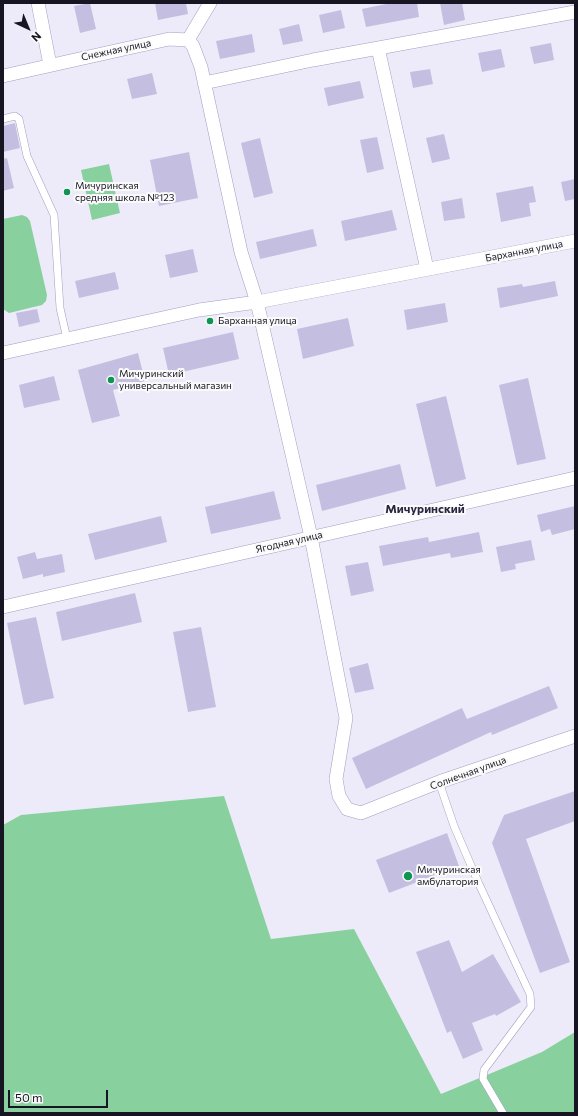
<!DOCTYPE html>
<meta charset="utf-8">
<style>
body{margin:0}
#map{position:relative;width:578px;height:1116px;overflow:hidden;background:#edebf9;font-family:Commissioner,sans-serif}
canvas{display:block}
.frame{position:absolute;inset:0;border:4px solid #171521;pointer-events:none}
.north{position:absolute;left:8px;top:8px;width:40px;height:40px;-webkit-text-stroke:3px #fafafa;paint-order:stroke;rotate:136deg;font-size:11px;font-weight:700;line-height:16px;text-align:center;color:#171521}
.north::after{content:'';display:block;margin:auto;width:14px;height:18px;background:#171521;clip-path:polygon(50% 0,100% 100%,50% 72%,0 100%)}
.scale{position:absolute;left:8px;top:1090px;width:100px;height:18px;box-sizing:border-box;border:2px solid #171521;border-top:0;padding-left:5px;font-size:12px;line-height:14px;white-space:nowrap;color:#171521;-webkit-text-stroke:3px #fafafa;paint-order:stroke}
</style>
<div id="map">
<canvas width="578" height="1116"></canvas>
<div class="frame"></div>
<div class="north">N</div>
<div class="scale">50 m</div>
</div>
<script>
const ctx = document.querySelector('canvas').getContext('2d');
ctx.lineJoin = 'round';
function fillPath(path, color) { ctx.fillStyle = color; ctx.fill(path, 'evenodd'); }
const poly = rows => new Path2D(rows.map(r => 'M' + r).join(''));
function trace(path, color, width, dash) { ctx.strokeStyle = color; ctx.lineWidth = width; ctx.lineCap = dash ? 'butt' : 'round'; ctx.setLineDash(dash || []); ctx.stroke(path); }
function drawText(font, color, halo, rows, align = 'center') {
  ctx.font = font + ' Commissioner,sans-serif'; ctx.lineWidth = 4; ctx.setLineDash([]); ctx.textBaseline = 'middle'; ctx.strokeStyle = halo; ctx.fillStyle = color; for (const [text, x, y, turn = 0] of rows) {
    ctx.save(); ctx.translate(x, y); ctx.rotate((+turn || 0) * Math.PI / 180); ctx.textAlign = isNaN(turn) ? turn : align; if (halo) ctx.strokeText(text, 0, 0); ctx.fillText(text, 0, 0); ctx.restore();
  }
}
const green = poly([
 [109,164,120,213,92,220,81,170],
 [22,215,27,217,30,221,47,295,46,301,42,305,9,313,3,309,3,219],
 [224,796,271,939,354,929,441,1094,542,1052,575,1032,575,1113,3,1113,3,825,21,815]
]);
const building = poly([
 [90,3,96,29,80,33,74,6],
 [155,3,186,3,188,14,158,20],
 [391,3,417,3,419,17,366,27,362,9],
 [440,3,462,3,465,20,444,25],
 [341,10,345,28,323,33,319,15],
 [299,24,303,41,283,45,279,29],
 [252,34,255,52,220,59,216,41],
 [551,43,554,60,534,64,530,47],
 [501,49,505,67,482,72,478,53],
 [430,69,433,84,413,88,410,72],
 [152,73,157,94,132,99,127,79],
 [360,81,364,98,328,106,324,88],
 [15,123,20,148,3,152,3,126],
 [444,134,450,159,432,163,426,138],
 [377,137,384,169,367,173,360,140],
 [260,138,273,193,254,198,241,143],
 [189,152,198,198,159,206,150,160],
 [7,158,14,188,3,191,3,159],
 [575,179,575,199,565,201,561,182],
 [533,186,536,202,529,203,531,216,501,222,496,193],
 [462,198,465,218,444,221,441,202],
 [392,210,397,230,345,241,341,221],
 [313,229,317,246,260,259,256,242],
 [193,249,198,272,170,278,165,255],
 [115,272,119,289,79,298,75,281],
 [555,281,558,296,500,308,497,288,522,284,523,287],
 [445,303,448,322,407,330,404,310],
 [37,309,40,322,19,327,16,313],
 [348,318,354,346,303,359,297,329],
 [233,332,239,359,169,375,163,348],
 [138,353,145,381,113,390,120,416,92,423,78,370],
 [54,376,60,400,24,408,19,385],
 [528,378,546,459,517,465,499,385],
 [446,396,466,479,436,487,416,404],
 [400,464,406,489,322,511,316,485],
 [274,491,281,519,211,534,205,507],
 [575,506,575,529,552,535,550,529,541,532,537,515],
 [161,516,167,542,95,560,88,534],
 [479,532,483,552,451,558,450,553,383,566,379,546,428,537,429,542],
 [531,540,535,560,515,564,516,569,501,572,496,547],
 [35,552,37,559,62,554,65,572,43,577,43,574,23,579,17,557],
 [368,562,374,591,351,596,345,566],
 [135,593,142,622,62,641,56,612],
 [36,617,54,698,24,705,7,623],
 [201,627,216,707,188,712,173,632],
 [368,663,374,689,355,693,349,668],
 [549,686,558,708,492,735,491,732,366,789,352,758,462,708,467,719],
 [575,791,575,821,526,839,570,962,540,973,492,843,504,815],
 [447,833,459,866,389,893,376,860],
 [449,940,462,972,493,954,521,1002,496,1016,495,1014,472,1023,483,1050,463,1059,451,1031,447,1033,416,952]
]);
const service = poly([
 [3,119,15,116,19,119,27,156,54,215,60,308,67,339],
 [439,782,454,826,479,884,530,994,531,1007,484,1070,483,1079,503,1113]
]);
const minor = poly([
 [38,3,50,65],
 [188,40,193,46,201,67,241,252,257,302,311,537,346,718,336,779,339,796,347,809,361,813,439,782,575,736],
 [188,40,210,3],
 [378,48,427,269],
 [3,76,169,39,188,40],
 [204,83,313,60,575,12],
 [3,353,199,310,257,302,575,241],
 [3,607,575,478]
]);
const markers = [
 [67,192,4,"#109452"],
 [210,321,4,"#109452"],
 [111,380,4,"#109452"],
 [408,876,5,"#109452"]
];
const streetNames = [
 ["Снежная улица",116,50,-12],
 ["Барханная улица",524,251,-11],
 ["Ягодная улица",289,542,-13],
 ["Солнечная улица",468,773,-20]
];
const poiNames = [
 ["Мичуринская",75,186],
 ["средняя школа №123",75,198],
 ["Барханная улица",218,321],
 ["Мичуринский",119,374],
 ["универсальный магазин",119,386],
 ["Мичуринская",417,870],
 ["амбулатория",417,882]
];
const quarterNames = [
 ["Мичуринский",425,509]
];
fillPath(green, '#88d19f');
fillPath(building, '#c4bfe1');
trace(service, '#a39ebf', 8);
trace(minor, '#a39ebf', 14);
trace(service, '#fff', 7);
trace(minor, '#fff', 13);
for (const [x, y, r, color] of markers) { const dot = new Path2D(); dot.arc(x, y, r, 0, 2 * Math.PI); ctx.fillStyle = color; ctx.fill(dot); trace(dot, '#fafafa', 1.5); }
drawText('10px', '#171521', '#fafafa', streetNames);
drawText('10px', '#171521', '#fafafa', poiNames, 'left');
drawText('bold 12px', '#2b2640', '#fafafa', quarterNames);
</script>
